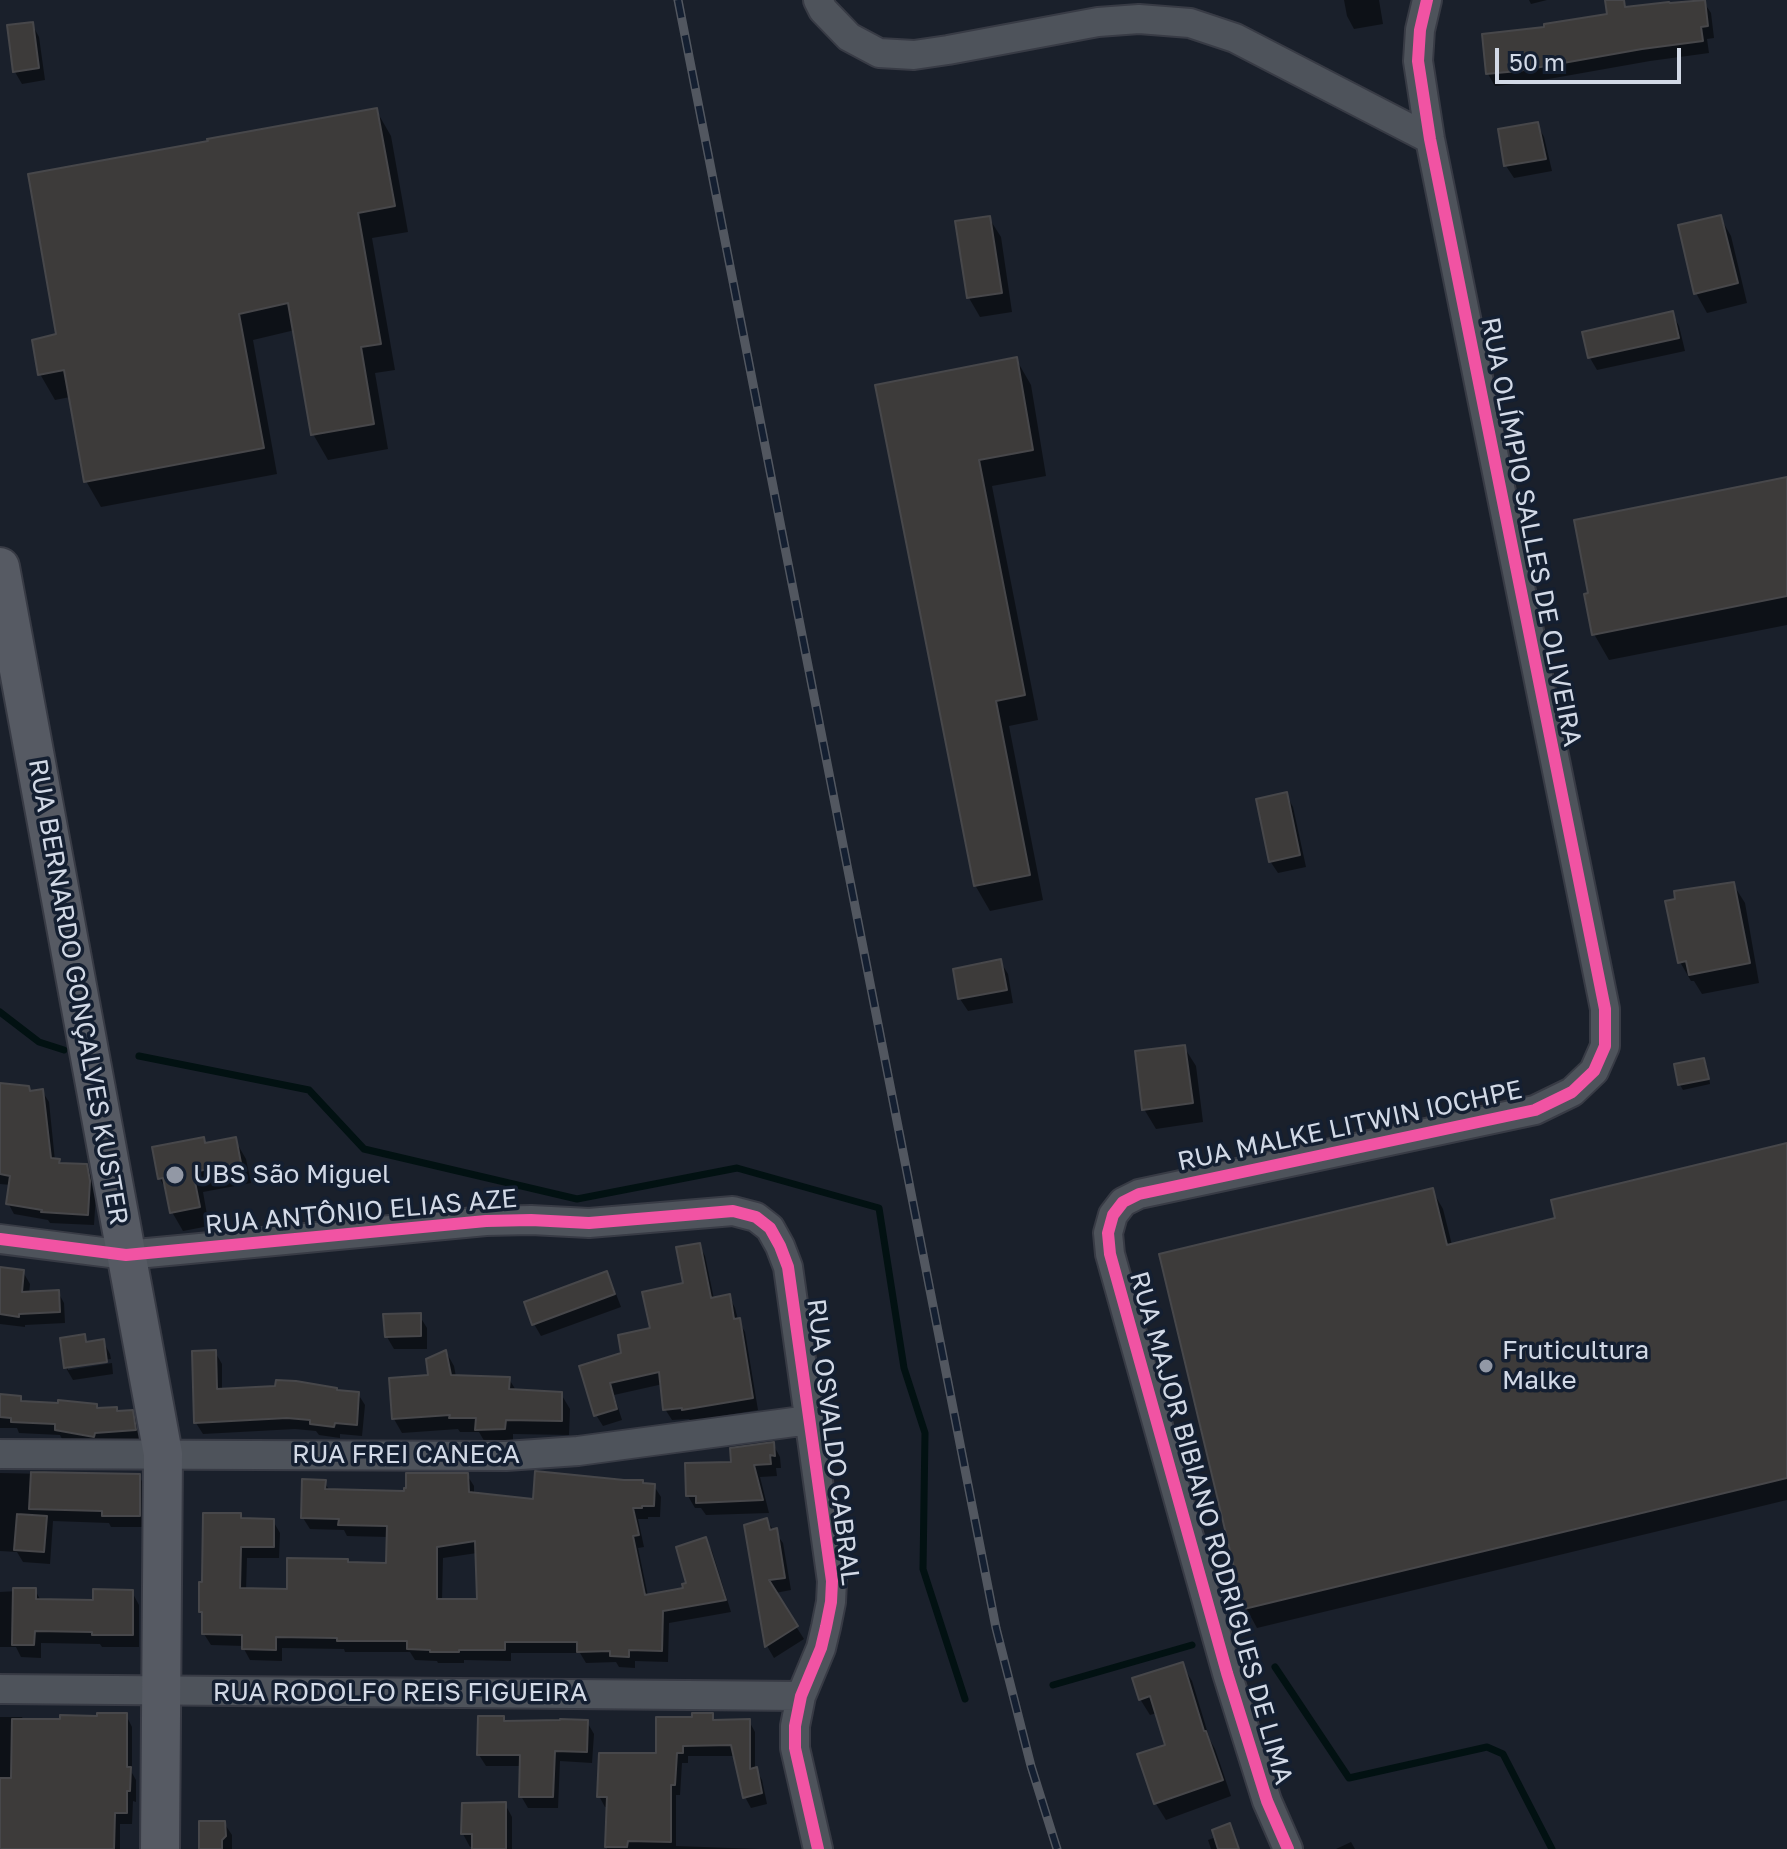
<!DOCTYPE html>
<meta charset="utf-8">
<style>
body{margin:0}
#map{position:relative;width:1787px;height:1849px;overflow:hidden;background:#1a202b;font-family:"Golos Text",sans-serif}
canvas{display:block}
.scale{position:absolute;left:1495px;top:48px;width:186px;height:36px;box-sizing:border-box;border:4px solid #d2d9e6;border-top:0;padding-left:10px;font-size:24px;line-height:28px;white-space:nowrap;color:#d2d9e6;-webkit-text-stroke:6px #141f31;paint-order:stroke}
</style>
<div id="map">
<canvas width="1787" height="1849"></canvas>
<div class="scale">50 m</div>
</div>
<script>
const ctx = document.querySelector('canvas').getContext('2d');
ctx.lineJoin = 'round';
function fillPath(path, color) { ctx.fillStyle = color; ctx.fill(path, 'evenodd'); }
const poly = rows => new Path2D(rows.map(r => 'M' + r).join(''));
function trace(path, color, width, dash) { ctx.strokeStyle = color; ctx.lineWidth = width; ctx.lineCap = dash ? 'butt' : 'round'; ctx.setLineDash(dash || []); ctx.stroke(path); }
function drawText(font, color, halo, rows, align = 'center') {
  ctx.font = font + ' "Golos Text",sans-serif'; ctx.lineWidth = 7; ctx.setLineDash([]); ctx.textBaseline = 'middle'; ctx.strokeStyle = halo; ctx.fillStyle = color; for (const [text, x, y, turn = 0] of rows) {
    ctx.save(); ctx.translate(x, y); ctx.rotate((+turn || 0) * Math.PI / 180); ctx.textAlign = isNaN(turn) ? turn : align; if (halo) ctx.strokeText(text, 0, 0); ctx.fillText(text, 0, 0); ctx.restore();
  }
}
const shadow = poly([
 [1344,0,1379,0,1383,24,1354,29,1347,16],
 [1529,0,1547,0,1531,4],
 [1623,0,1628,9,1703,1,1711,13,1714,38,1707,39,1709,53,1650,61,1526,83,1495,86,1488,74,1609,16],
 [32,24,39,37,45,80,22,84,15,72],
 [376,110,391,136,408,232,372,238,395,370,375,373,388,449,328,460,313,434,295,330,253,340,277,474,101,507,86,481,70,397,55,400,40,374,59,336],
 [1537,124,1544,137,1552,171,1514,178,1506,166,1500,130],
 [1720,217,1731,236,1747,303,1707,313,1696,293],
 [989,218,1001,237,1012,312,980,317,969,298],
 [1672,313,1679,326,1685,351,1597,370,1590,358,1584,333],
 [1016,359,1031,385,1046,476,992,486,1038,720,1009,726,1043,900,990,911,975,885,878,387],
 [1787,479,1787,625,1609,660,1594,634],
 [1286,794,1293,807,1306,867,1278,873,1270,861],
 [1733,884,1745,903,1759,983,1702,994,1694,981,1691,981,1680,962],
 [1000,961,1008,974,1013,1003,968,1011,960,999],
 [1184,1047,1196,1066,1203,1122,1156,1129,1144,1109],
 [1703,1060,1707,1065,1710,1084,1683,1090,1680,1085],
 [0,1085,30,1093,42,1091,49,1102,55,1161,58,1161,61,1165,86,1166,93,1178,96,1193,94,1225,50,1223,48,1220,14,1214,8,1203,11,1185,0,1184],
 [203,1140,206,1145,235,1140,246,1159,251,1183,203,1192,209,1226,183,1231,172,1212,168,1193,160,1179],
 [1787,1145,1787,1500,1257,1628,1246,1608,1432,1190,1443,1209,1452,1245,1558,1220],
 [699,1245,705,1256,714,1299,729,1296,735,1308,738,1320,745,1332,758,1410,691,1421,689,1419,672,1420,665,1409,663,1384,614,1395,622,1420,603,1426,596,1415,581,1367,624,1354,652,1329,685,1285],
 [0,1269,23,1272,30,1284,29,1294,58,1292,64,1303,65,1323,25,1325,25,1327,0,1324],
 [606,1274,613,1286,621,1307,541,1336,534,1324],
 [419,1315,427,1328,427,1349,394,1349,387,1337],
 [84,1336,88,1343,103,1341,110,1354,111,1359,68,1366,68,1370,112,1363,113,1374,73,1380,66,1368],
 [215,1352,222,1364,222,1390,358,1394,365,1405,362,1436,340,1434,340,1438,319,1435,316,1431,295,1429,203,1434,196,1423],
 [446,1352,454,1366,456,1377,509,1379,517,1392,561,1394,570,1409,569,1435,513,1434,513,1443,486,1444,479,1432,460,1432,458,1429,402,1433,394,1419,430,1377],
 [0,1396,20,1398,23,1404,96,1406,98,1410,118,1413,132,1412,138,1424,141,1442,63,1441,60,1435,19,1433,17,1428,0,1428],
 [773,1444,780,1457,781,1468,776,1468,777,1476,760,1477,769,1513,706,1515,701,1508,695,1508,688,1496,733,1464],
 [0,1473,139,1476,146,1488,145,1527,111,1527,109,1523,53,1521,50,1564,23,1562,17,1552,0,1551],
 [467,1475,474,1486,474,1495,534,1501,644,1485,654,1486,661,1497,660,1517,648,1517,648,1519,638,1519,644,1547,638,1548,648,1596,686,1590,705,1539,712,1551,731,1612,669,1623,668,1662,635,1661,635,1668,619,1667,616,1662,586,1663,580,1653,511,1653,511,1661,464,1660,464,1663,438,1663,437,1661,415,1660,410,1652,345,1652,344,1649,282,1648,282,1661,250,1660,244,1649,244,1646,211,1645,204,1634,204,1618,201,1612,204,1583,240,1515,243,1521,273,1521,280,1533,279,1558,247,1558,246,1590,289,1591,349,1564,388,1565,388,1537,347,1536,344,1530,310,1529,303,1518,324,1482,330,1491,406,1493],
 [477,1553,479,1601,442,1601,443,1558],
 [766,1520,783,1543,791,1590,775,1593,804,1639,774,1658,767,1646,747,1526],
 [35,1590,41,1601,95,1602,132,1592,139,1605,139,1647,102,1647,100,1644,41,1643,41,1658,21,1657,16,1647,0,1647,0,1592],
 [1182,1665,1192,1681,1210,1740,1215,1749,1231,1796,1166,1820,1156,1804,1139,1756,1167,1746,1157,1713,1150,1715,1140,1699],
 [126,1715,132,1727,132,1773,136,1780,136,1802,133,1801,132,1824,120,1824,120,1849,0,1849,0,1717,22,1717,24,1721],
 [712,1715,715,1721,749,1721,755,1732,755,1768,762,1780,767,1804,751,1808,745,1797,735,1756,688,1756,688,1763,682,1763,680,1795,676,1795,676,1846,759,1849,607,1849,608,1807,605,1807,599,1796,658,1755,694,1719],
 [503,1718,506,1723,587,1722,594,1734,592,1763,560,1761,558,1808,528,1808,521,1796,522,1766,486,1766,479,1755],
 [505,1804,512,1817,512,1849,474,1849,474,1846,470,1847,463,1834],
 [224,1823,232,1835,232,1849,202,1849],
 [1229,1826,1240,1849,1211,1849,1208,1840,1216,1837],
 [1351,1842,1355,1849,1336,1849]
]);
const stream = poly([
 [0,1012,39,1042,64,1050],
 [139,1056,309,1090,364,1149,577,1199,737,1168,879,1208,904,1368,925,1433,923,1569,965,1699],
 [1275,1667,1349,1778,1487,1747,1503,1754,1552,1849],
 [1053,1685,1192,1645]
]);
const building = poly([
 [1605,0,1624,0,1625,7,1669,2,1670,3,1705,0,1708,26,1701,27,1703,41,1642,49,1518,71,1486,74,1482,34,1544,27,1544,24,1607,14,1605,0],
 [33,22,39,68,13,72,7,25,33,22],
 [377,108,395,206,358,213,381,344,361,347,374,424,311,435,288,303,239,314,264,448,84,482,64,370,38,375,32,340,56,334,28,174,208,141,207,139,377,108],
 [1538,122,1546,159,1504,166,1498,129,1538,122],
 [1721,215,1738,283,1694,294,1678,225,1721,215],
 [990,216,1002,293,967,298,955,221,990,216],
 [1673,311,1679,338,1588,358,1582,332,1673,311],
 [1017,357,1033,450,979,460,1025,695,996,701,1030,875,974,886,875,385,1017,357],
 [1787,477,1787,596,1592,635,1584,594,1588,593,1574,520,1787,477],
 [1287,792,1300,855,1269,862,1256,799,1287,792],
 [1734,882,1750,963,1689,975,1686,961,1678,963,1665,901,1675,899,1674,891,1734,882],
 [1001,959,1007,990,958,999,953,969,1001,959],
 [1185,1045,1193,1103,1142,1110,1135,1051,1185,1045],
 [1704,1058,1709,1079,1678,1085,1674,1064,1704,1058],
 [0,1083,29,1086,30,1091,43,1089,51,1158,60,1159,59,1163,87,1164,90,1181,88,1215,41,1212,42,1210,6,1204,10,1176,0,1174,0,1083],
 [204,1137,205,1143,236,1137,241,1163,193,1172,200,1207,170,1213,163,1178,158,1179,152,1147,204,1137],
 [1787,1143,1787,1478,1244,1609,1159,1254,1433,1188,1447,1245,1555,1218,1551,1200,1787,1143],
 [700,1243,711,1298,730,1294,734,1319,740,1318,753,1398,682,1410,682,1408,663,1410,659,1372,610,1383,617,1409,594,1416,579,1366,621,1353,618,1335,650,1328,642,1292,683,1283,676,1247,700,1243],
 [0,1267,24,1270,22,1292,59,1290,60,1312,19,1314,19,1317,0,1314,0,1267],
 [607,1271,615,1294,532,1325,524,1302,607,1271],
 [421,1313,421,1336,385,1337,383,1314,421,1313],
 [85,1334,86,1342,104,1339,107,1362,64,1368,60,1338,85,1334],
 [216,1350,217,1389,275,1386,276,1380,296,1381,337,1388,337,1390,359,1392,357,1425,335,1423,334,1427,310,1424,310,1420,287,1418,194,1423,192,1351,216,1350],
 [446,1350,451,1375,510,1377,509,1389,562,1392,562,1421,506,1420,505,1429,475,1430,476,1418,449,1418,450,1415,392,1419,389,1378,428,1375,426,1359,446,1350],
 [0,1394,21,1396,21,1401,58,1403,58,1400,97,1404,97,1408,117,1407,117,1411,133,1410,136,1430,95,1433,94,1437,55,1430,55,1424,11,1422,11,1418,0,1417,0,1394],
 [774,1442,775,1456,770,1455,771,1464,754,1465,763,1500,696,1503,696,1496,686,1496,685,1463,731,1462,730,1448,774,1442],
 [535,1471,624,1480,643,1480,643,1483,655,1484,654,1506,642,1506,642,1508,633,1508,639,1535,633,1536,645,1595,683,1588,682,1584,686,1583,676,1547,706,1537,726,1600,663,1611,662,1651,629,1650,629,1657,610,1656,610,1651,577,1652,577,1642,505,1642,505,1650,459,1650,459,1652,430,1652,430,1650,407,1649,407,1641,337,1641,337,1638,276,1637,276,1650,242,1649,242,1635,202,1634,202,1612,199,1612,199,1582,202,1582,203,1513,241,1513,241,1518,274,1519,274,1547,241,1547,240,1588,287,1589,287,1558,348,1559,348,1562,386,1563,387,1526,338,1525,339,1519,301,1518,302,1479,326,1480,325,1489,404,1491,404,1488,406,1488,406,1473,468,1473,469,1492,533,1499,535,1471],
 [475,1541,477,1599,437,1599,437,1547,475,1541],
 [31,1472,140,1474,140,1516,102,1516,102,1511,29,1509,31,1472],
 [17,1514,47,1516,44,1552,14,1550,17,1514],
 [767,1518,770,1530,777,1528,785,1578,769,1580,798,1626,765,1647,744,1525,767,1518],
 [13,1588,36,1588,36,1599,93,1600,93,1589,133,1590,133,1635,92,1635,92,1632,35,1631,34,1645,12,1645,13,1588],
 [1183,1662,1204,1731,1206,1731,1223,1780,1154,1804,1137,1754,1165,1745,1150,1696,1139,1700,1132,1678,1183,1662],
 [97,1713,127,1713,127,1767,131,1767,130,1791,127,1791,127,1813,115,1813,114,1849,0,1849,0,1778,11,1778,12,1719,60,1719,60,1715,97,1716,97,1713],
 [692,1713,713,1713,713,1720,750,1719,750,1769,757,1767,762,1793,743,1798,731,1745,683,1746,683,1753,677,1753,675,1785,671,1785,671,1842,628,1841,627,1847,605,1847,607,1797,597,1797,599,1753,656,1753,656,1717,692,1717,692,1713],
 [478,1716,504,1716,504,1721,560,1720,560,1719,588,1720,587,1752,555,1751,553,1797,519,1797,520,1755,477,1755,478,1716],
 [506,1802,506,1849,472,1849,472,1834,461,1834,462,1803,506,1802],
 [199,1821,225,1821,226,1836,222,1840,222,1849,199,1849,199,1821],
 [1230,1823,1239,1849,1218,1849,1212,1830,1230,1823]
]);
const street = poly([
 [818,0,823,10,849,37,879,53,914,55,948,50,1098,22,1139,19,1190,23,1235,38,1430,139],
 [0,1239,126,1255,486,1221,531,1220,589,1223,733,1211,756,1217,770,1228,780,1246,788,1267,832,1581,831,1602,826,1627,821,1648,801,1696,795,1726,795,1748,818,1849],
 [0,1454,506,1456,578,1451,809,1420],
 [0,1689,801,1696],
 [1288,1849,1267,1801,1227,1673,1110,1254,1108,1233,1113,1215,1123,1202,1139,1194,1535,1110,1572,1092,1594,1071,1605,1046,1605,1009,1430,139,1418,61,1420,30,1427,0]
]);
const secondary = poly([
 [0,567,163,1454,160,1849]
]);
const rail = poly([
 [678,0,996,1628,1031,1766,1057,1849]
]);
const cycleway = poly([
 [0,1239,126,1255,486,1221,531,1220,589,1223,733,1211,756,1217,770,1228,780,1246,788,1267,832,1581,831,1602,826,1627,821,1648,801,1696,795,1726,795,1748,818,1849],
 [1288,1849,1267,1801,1227,1673,1110,1254,1108,1233,1113,1215,1123,1202,1139,1194,1535,1110,1572,1092,1594,1071,1605,1046,1605,1009,1430,139,1418,61,1420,30,1427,0]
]);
const markers = [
 [175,1175,10,"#9298a5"],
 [1486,1366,8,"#9298a5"]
];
const streetNames = [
 ["RUA OLÍMPIO SALLES DE OLIVEIRA",1531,532,79],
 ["RUA BERNARDO GONÇALVES KUSTER",78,992,80],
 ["RUA MALKE LITWIN IOCHPE",1350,1126,-12],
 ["RUA ANTÔNIO ELIAS AZE",361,1212,-5],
 ["RUA OSVALDO CABRAL",833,1442,83],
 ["RUA FREI CANECA",406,1455],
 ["RUA MAJOR BIBIANO RODRIGUES DE LIMA",1211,1528,74],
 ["RUA RODOLFO REIS FIGUEIRA",400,1693]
];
const poiNames = [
 ["UBS São Miguel",193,1175],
 ["Fruticultura",1502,1351],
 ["Malke",1502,1381]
];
fillPath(shadow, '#0007');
trace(stream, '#021112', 7);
fillPath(building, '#3d3b3a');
trace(building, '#47474a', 2);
trace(street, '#383b45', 32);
trace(secondary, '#383b45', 42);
trace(street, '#4e535b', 28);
trace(secondary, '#565a63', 38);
trace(rail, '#525760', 9);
trace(rail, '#141f31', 6, [18]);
trace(cycleway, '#f153a3', 12);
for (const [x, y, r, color] of markers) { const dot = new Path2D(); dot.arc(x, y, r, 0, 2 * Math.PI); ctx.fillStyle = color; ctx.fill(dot); trace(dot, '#141f31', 3); }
drawText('26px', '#d2d9e6', '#141f31', streetNames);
drawText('26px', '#d2d9e6', '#141f31', poiNames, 'left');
</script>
